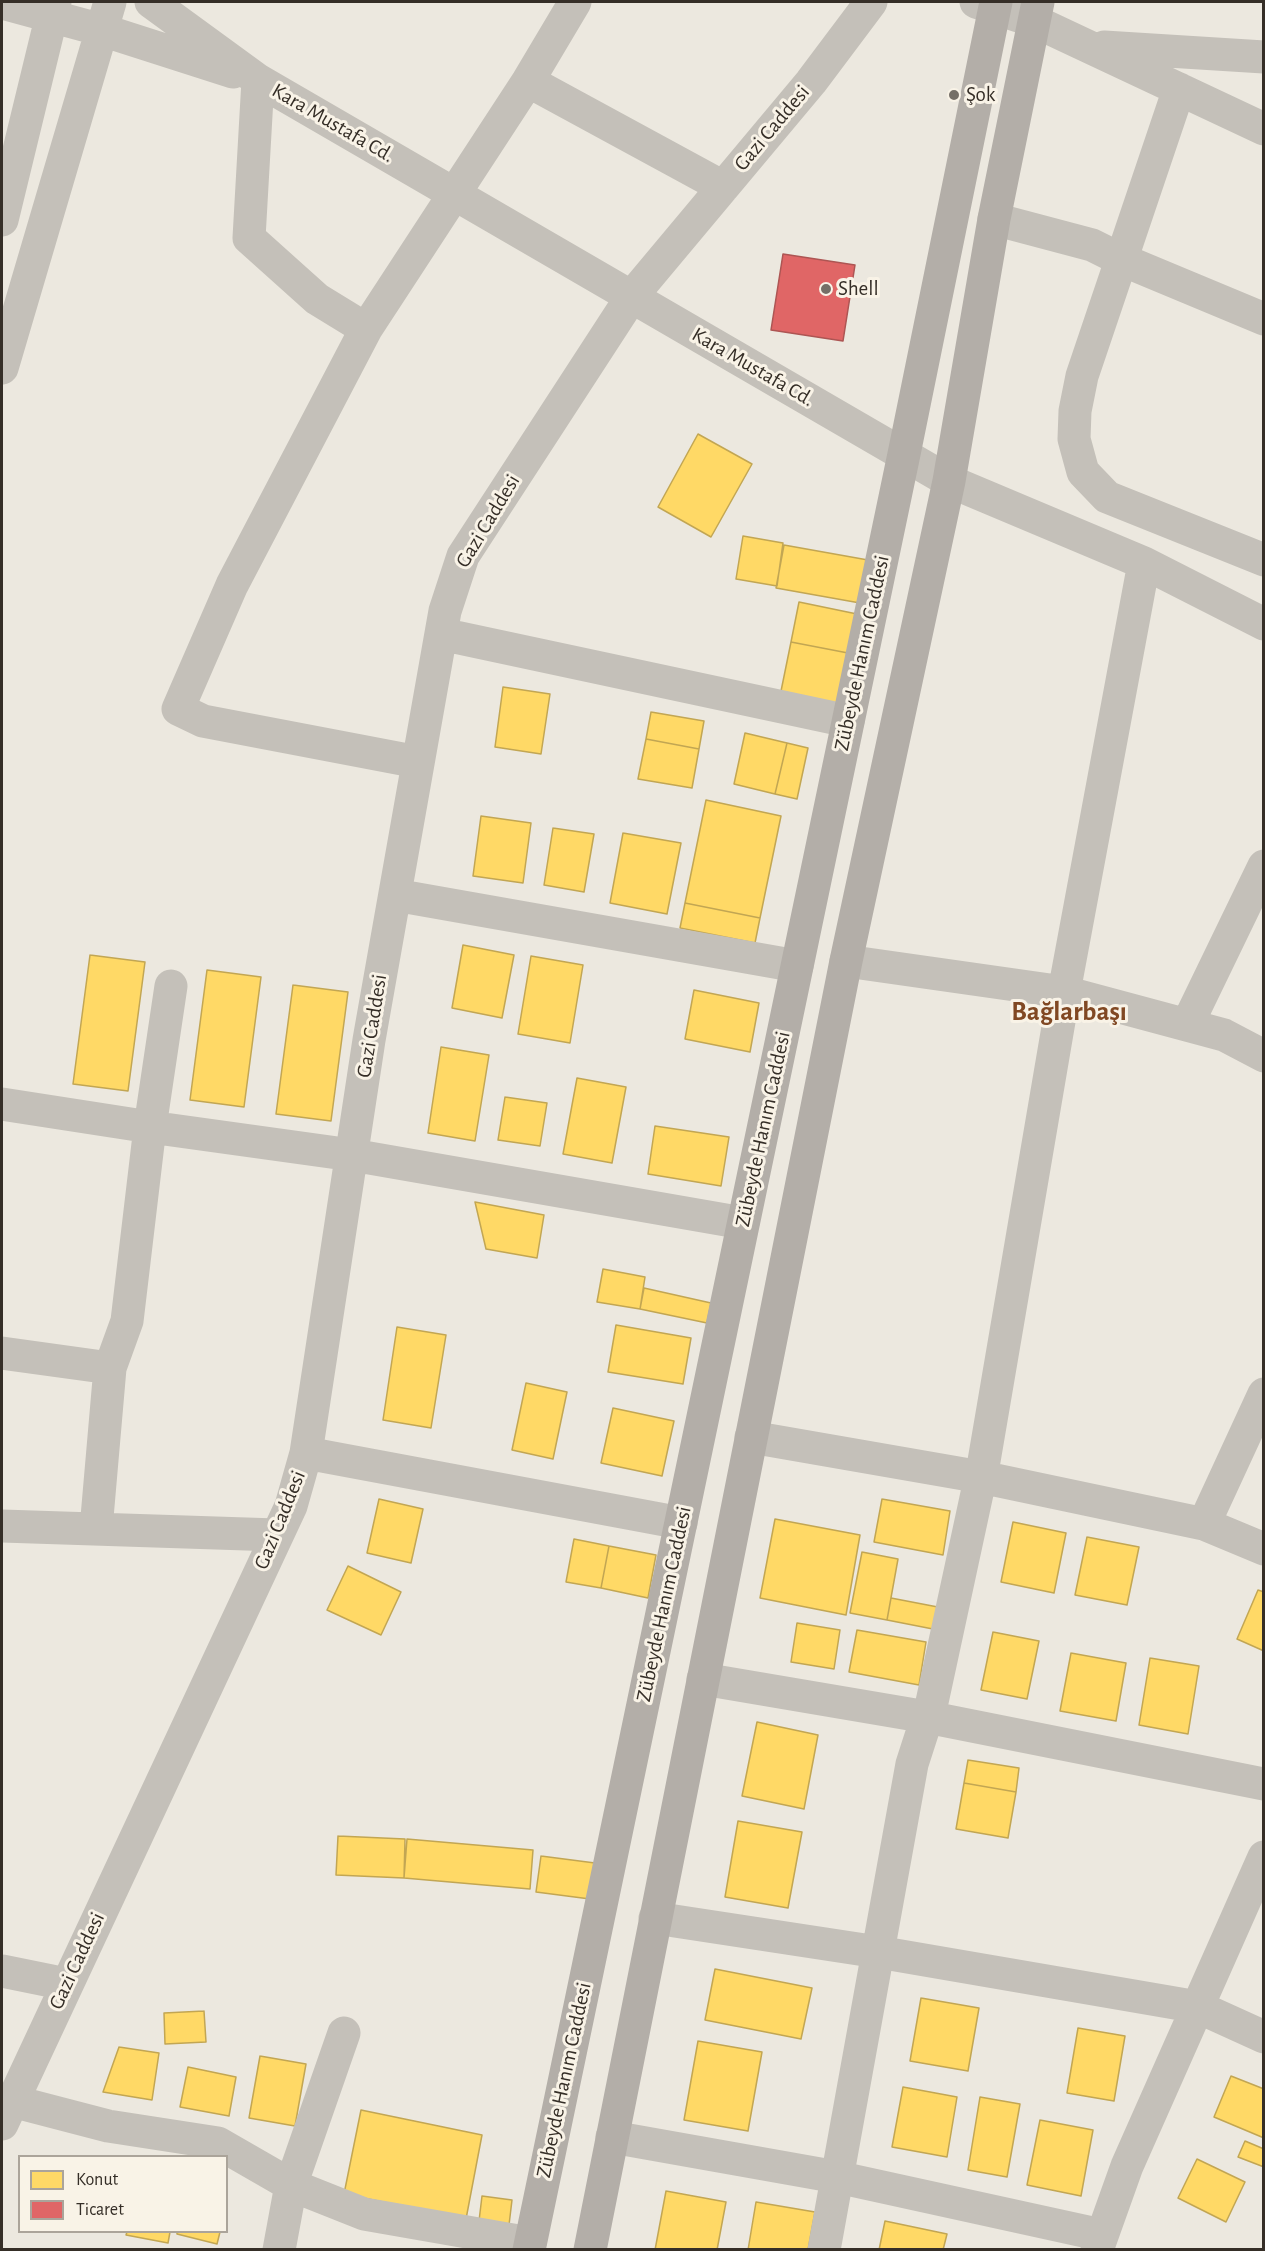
<!DOCTYPE html>
<meta charset="utf-8">
<style>
body{margin:0}
#map{position:relative;width:1265px;height:2251px;overflow:hidden;background:#ece8df;font-family:"Alegreya Sans",sans-serif}
canvas{display:block}
.frame{position:absolute;inset:0;border:3px solid #352e27;pointer-events:none}
.legend{position:absolute;left:18px;top:2155px;width:210px;height:78px;box-sizing:border-box;background:#f9f3e7;border:2px solid #aba49a;margin:0;padding:8px 10px;list-style:none;font-size:18px;color:#352e27}
.legend li{display:flex;align-items:center;gap:12px;height:30px}
.legend b{width:30px;border:2px solid #aba49a}
</style>
<div id="map">
<canvas width="1265" height="2251"></canvas>
<div class="frame"></div>
<ul class="legend">
<li><b style="height:16px;background:#ffd966"></b>Konut</li>
<li><b style="height:16px;background:#e06666"></b>Ticaret</li>
</ul>
</div>
<script>
const ctx = document.querySelector('canvas').getContext('2d');
ctx.lineJoin = 'round';
function fillPath(path, color) { ctx.fillStyle = color; ctx.fill(path, 'evenodd'); }
const poly = rows => new Path2D(rows.map(r => 'M' + r).join(''));
function trace(path, color, width, dash) { ctx.strokeStyle = color; ctx.lineWidth = width; ctx.lineCap = dash ? 'butt' : 'round'; ctx.setLineDash(dash || []); ctx.stroke(path); }
function drawText(font, color, halo, rows, align = 'center') {
  ctx.font = font + ' "Alegreya Sans",sans-serif'; ctx.lineWidth = 6; ctx.setLineDash([]); ctx.textBaseline = 'middle'; ctx.strokeStyle = halo; ctx.fillStyle = color; for (const [text, x, y, turn = 0] of rows) {
    ctx.save(); ctx.translate(x, y); ctx.rotate((+turn || 0) * Math.PI / 180); ctx.textAlign = isNaN(turn) ? turn : align; if (halo) ctx.strokeText(text, 0, 0); ctx.fillText(text, 0, 0); ctx.restore();
  }
}
const homes = poly([
 [698,434,752,464,711,537,658,507,698,434],
 [743,536,783,543,777,586,736,579,743,536],
 [784,545,868,560,860,603,776,588,784,545],
 [799,602,857,614,848,653,791,642,799,602],
 [791,642,848,653,838,708,780,696,791,642],
 [503,687,550,694,541,754,495,747,503,687],
 [651,712,704,721,699,749,646,739,651,712],
 [745,733,787,743,775,794,734,784,745,733],
 [646,739,699,749,692,788,638,779,646,739],
 [787,743,808,748,797,799,775,794,787,743],
 [706,800,781,816,760,918,685,903,706,800],
 [481,816,531,823,523,883,473,876,481,816],
 [553,828,594,834,584,892,544,885,553,828],
 [623,833,681,843,667,914,610,903,623,833],
 [685,903,760,918,755,943,680,928,685,903],
 [463,945,514,955,502,1018,452,1008,463,945],
 [90,955,145,962,128,1091,73,1084,90,955],
 [531,956,583,965,570,1043,518,1034,531,956],
 [207,970,261,977,244,1107,190,1100,207,970],
 [293,985,348,992,331,1121,276,1114,293,985],
 [694,990,759,1003,750,1052,685,1039,694,990],
 [441,1047,489,1055,475,1141,428,1133,441,1047],
 [577,1078,626,1087,612,1163,563,1154,577,1078],
 [505,1097,547,1103,540,1146,498,1140,505,1097],
 [655,1126,729,1137,721,1186,648,1174,655,1126],
 [475,1202,544,1215,537,1258,486,1249,475,1202],
 [603,1269,645,1277,640,1309,597,1302,603,1269],
 [644,1288,711,1303,707,1323,640,1309,644,1288],
 [616,1325,691,1338,683,1384,608,1372,616,1325],
 [397,1327,446,1335,431,1428,383,1420,397,1327],
 [526,1383,567,1392,553,1459,512,1450,526,1383],
 [613,1408,674,1421,662,1476,601,1463,613,1408],
 [379,1499,423,1509,411,1563,367,1553,379,1499],
 [882,1499,950,1511,943,1555,874,1542,882,1499],
 [775,1519,860,1535,846,1615,760,1598,775,1519],
 [1013,1522,1066,1533,1054,1593,1001,1582,1013,1522],
 [1087,1537,1139,1547,1127,1605,1075,1595,1087,1537],
 [574,1539,609,1546,601,1588,566,1582,574,1539],
 [609,1546,656,1555,648,1598,601,1588,609,1546],
 [862,1552,898,1559,887,1620,850,1613,862,1552],
 [348,1566,401,1592,381,1635,327,1610,348,1566],
 [1258,1590,1264,1592,1264,1651,1237,1639,1258,1590],
 [891,1598,943,1608,938,1630,887,1620,891,1598],
 [797,1623,840,1630,834,1669,791,1662,797,1623],
 [857,1630,926,1642,919,1685,849,1672,857,1630],
 [993,1632,1039,1641,1027,1699,981,1690,993,1632],
 [1071,1653,1126,1663,1116,1721,1060,1711,1071,1653],
 [1150,1658,1199,1666,1188,1734,1139,1725,1150,1658],
 [757,1722,818,1735,804,1809,742,1796,757,1722],
 [968,1760,1019,1768,1016,1792,964,1783,968,1760],
 [964,1783,1016,1792,1008,1838,956,1829,964,1783],
 [738,1821,802,1832,788,1908,725,1897,738,1821],
 [338,1836,405,1839,404,1878,336,1875,338,1836],
 [407,1839,533,1850,530,1889,404,1878,407,1839],
 [541,1856,595,1863,590,1899,536,1892,541,1856],
 [715,1969,812,1988,801,2039,705,2020,715,1969],
 [921,1998,979,2008,968,2071,910,2061,921,1998],
 [204,2011,206,2042,165,2044,164,2013,204,2011],
 [1078,2028,1125,2036,1114,2101,1067,2093,1078,2028],
 [698,2041,762,2052,748,2131,684,2120,698,2041],
 [119,2047,159,2053,152,2100,103,2092,119,2047],
 [260,2056,306,2064,295,2126,249,2118,260,2056],
 [188,2067,236,2077,229,2116,180,2107,188,2067],
 [1231,2076,1264,2089,1264,2138,1214,2117,1231,2076],
 [903,2087,957,2097,947,2157,892,2147,903,2087],
 [980,2097,1020,2104,1007,2177,968,2170,980,2097],
 [361,2110,482,2135,466,2219,344,2194,361,2110],
 [1040,2120,1093,2130,1081,2196,1027,2185,1040,2120],
 [1245,2141,1264,2149,1264,2167,1238,2157,1245,2141],
 [1197,2159,1245,2182,1226,2222,1178,2198,1197,2159],
 [666,2191,726,2202,717,2250,655,2250,666,2191],
 [482,2196,512,2200,509,2225,479,2221,482,2196],
 [756,2202,815,2212,808,2250,748,2250,756,2202],
 [885,2221,947,2234,943,2250,879,2250,885,2221],
 [127,2232,170,2232,168,2243,126,2235,127,2232],
 [177,2232,220,2232,217,2244,177,2234,177,2232]
]);
const shops = poly([
 [783,254,855,265,843,341,771,330,783,254]
]);
const minor = poly([
 [151,2,258,80,949,481,1144,563,1264,624],
 [976,2,1034,21,1264,129],
 [2,3,102,30,233,72],
 [1104,47,1264,57],
 [258,80,249,238,317,299,366,329],
 [528,81,723,187],
 [1179,89,1082,376,1075,411,1074,439,1083,472,1107,497,1264,560],
 [994,219,1092,245,1120,259,1264,319],
 [2,220,55,2],
 [2,368,110,2],
 [441,634,848,721],
 [418,762,203,721,178,709,232,585,366,329,528,81,575,2],
 [395,895,797,966],
 [846,961,1064,992,1224,1035,1264,1056],
 [1187,1025,1264,866],
 [2,1104,150,1127,352,1155,743,1223],
 [2,1353,110,1368],
 [751,1437,981,1477,1204,1524,1264,1549],
 [306,1453,681,1523],
 [1204,1524,1264,1394],
 [2,1526,277,1535],
 [96,1529,110,1368,127,1321,150,1127,171,986],
 [703,1679,927,1717,1264,1784],
 [655,1918,878,1952,1198,2007,1264,2037],
 [2,1971,66,1984],
 [12,2101,108,2126,218,2143,291,2185,364,2214,530,2243],
 [2,2124,291,1506,306,1453,369,1040,445,611,463,556,632,296,811,82,871,2],
 [612,2137,837,2177,1102,2235],
 [279,2250,291,2185,344,2033],
 [824,2250,912,1764,932,1702,984,1461,1064,992,1144,563],
 [1097,2250,1127,2166,1264,1857]
]);
const major = poly([
 [529,2250,904,454,996,2],
 [590,2250,846,961,949,481,994,219,1038,2]
]);
const markers = [
 [954,95,6,"#756f67"],
 [826,289,6,"#756f67"]
];
const poiNames = [
 ["Şok",966,95],
 ["Shell",838,289]
];
const streetNames = [
 ["Kara Mustafa Cd.",333,123,30],
 ["Gazi Caddesi",772,128,-50],
 ["Kara Mustafa Cd.",753,367,30],
 ["Gazi Caddesi",488,521,-59],
 ["Zübeyde Hanım Caddesi",862,653,-78],
 ["Gazi Caddesi",372,1026,-81],
 ["Zübeyde Hanım Caddesi",763,1129,-78],
 ["Gazi Caddesi",280,1520,-68],
 ["Zübeyde Hanım Caddesi",664,1604,-78],
 ["Gazi Caddesi",77,1961,-65],
 ["Zübeyde Hanım Caddesi",564,2080,-78]
];
const districtNames = [
 ["Bağlarbaşı",1069,1012]
];
fillPath(homes, '#ffd966');
trace(homes, '#c2a653', 1.5);
fillPath(shops, '#e06666');
trace(shops, '#ad5553', 1.5);
trace(minor, '#c4c0b9', 33);
trace(major, '#b3aea8', 33);
for (const [x, y, r, color] of markers) { const dot = new Path2D(); dot.arc(x, y, r, 0, 2 * Math.PI); ctx.fillStyle = color; ctx.fill(dot); trace(dot, '#f9f3e7', 2); }
drawText('21px', '#352e27', '#f9f3e7', poiNames, 'left');
drawText('21px', '#352e27', '#f9f3e7', streetNames);
drawText('bold 27px', '#814823', '#f9f3e7', districtNames);
</script>
